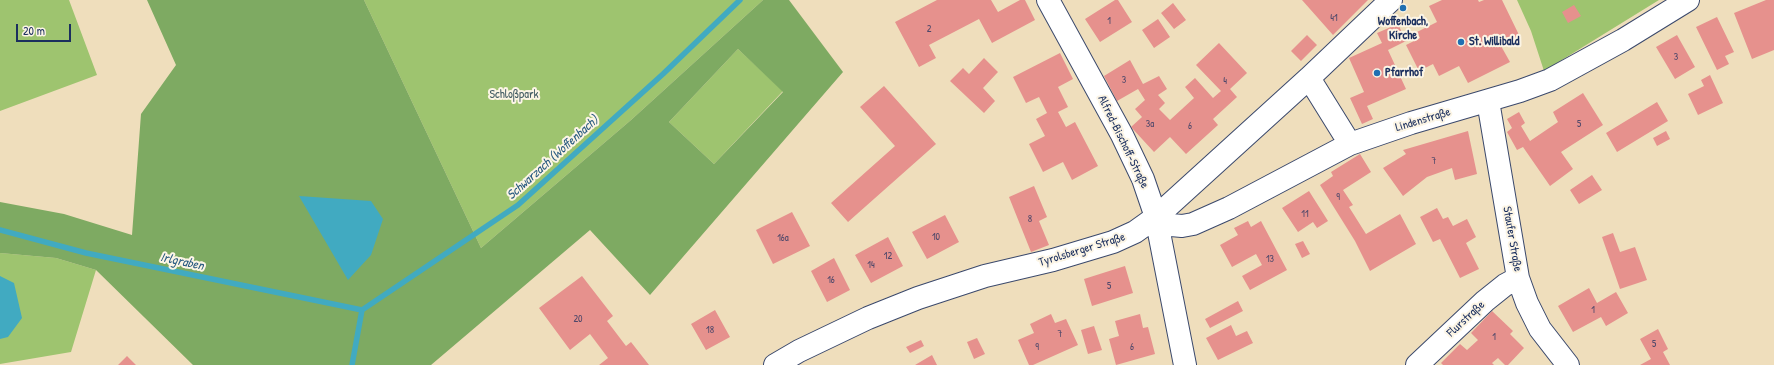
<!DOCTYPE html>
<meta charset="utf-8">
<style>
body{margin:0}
#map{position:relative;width:1774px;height:365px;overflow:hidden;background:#efdebc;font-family:"Patrick Hand",sans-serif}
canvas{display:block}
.scale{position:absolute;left:16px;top:24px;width:55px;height:18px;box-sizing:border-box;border:2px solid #1b2f5e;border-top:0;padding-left:5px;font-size:12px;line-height:14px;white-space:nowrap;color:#1b2f5e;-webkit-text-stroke:3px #fcf5e5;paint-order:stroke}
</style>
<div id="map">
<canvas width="1774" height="365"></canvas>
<div class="scale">20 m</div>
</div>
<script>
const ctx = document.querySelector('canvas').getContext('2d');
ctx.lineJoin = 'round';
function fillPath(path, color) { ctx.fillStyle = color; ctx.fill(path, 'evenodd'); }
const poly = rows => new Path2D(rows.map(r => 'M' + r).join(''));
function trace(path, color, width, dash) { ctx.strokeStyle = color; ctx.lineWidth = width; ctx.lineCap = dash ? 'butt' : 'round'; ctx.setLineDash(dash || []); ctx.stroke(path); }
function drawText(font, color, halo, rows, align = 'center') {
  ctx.font = font + ' "Patrick Hand",sans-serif'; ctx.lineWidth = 4; ctx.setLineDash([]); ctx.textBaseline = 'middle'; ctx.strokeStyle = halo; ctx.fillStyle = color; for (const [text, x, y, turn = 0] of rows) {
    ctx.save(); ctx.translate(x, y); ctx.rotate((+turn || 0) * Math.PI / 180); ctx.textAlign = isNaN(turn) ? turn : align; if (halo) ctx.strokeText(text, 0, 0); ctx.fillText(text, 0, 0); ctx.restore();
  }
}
const green = poly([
 [0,0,69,0,97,75,0,111],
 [364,0,763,0,631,120,481,248],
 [1517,0,1659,0,1544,71,1531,31],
 [738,49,783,91,714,164,669,122],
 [0,253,56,258,96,270,71,352,0,364]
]);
const forest = poly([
 [147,0,364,0,481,248,631,120,763,0,789,0,843,72,650,295,590,230,431,365,193,365,96,270,56,258,0,253,0,202,64,214,132,235,141,114,176,65],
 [738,49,783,92,714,164,669,122]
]);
const water = poly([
 [299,196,371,201,383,219,371,255,348,280],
 [0,276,14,283,22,318,8,337,0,339]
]);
const stream = poly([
 [0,230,86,253,362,310],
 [362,310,518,205,663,74,740,0],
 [352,365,362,310]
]);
const building = poly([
 [937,0,991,0,998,12,1020,0,1025,0,1035,20,992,43,979,19,929,45,936,58,919,67,895,22],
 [1115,0,1118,0,1132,22,1100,42,1085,19],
 [1302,0,1368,0,1333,35],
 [1442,0,1478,0,1479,2,1484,0,1502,0,1520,37,1501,46,1510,62,1468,83,1459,66,1439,76,1433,64,1419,71,1406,45,1420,38,1417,32,1437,22,1429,6],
 [1766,0,1774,0,1774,50,1752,59,1734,13],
 [1173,3,1186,20,1174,29,1161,13],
 [1574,5,1581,16,1568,23,1562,12],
 [1717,17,1734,52,1725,56,1729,64,1717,70,1696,27],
 [1158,19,1170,37,1154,48,1142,30],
 [1398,24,1406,41,1388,50,1406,89,1367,106,1373,119,1362,124,1350,98,1364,92,1349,58,1382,43,1377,33],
 [1307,35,1317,45,1301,61,1291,51],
 [1677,35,1695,67,1675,79,1656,47],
 [1219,43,1247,73,1230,89,1237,97,1213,119,1218,125,1186,154,1170,137,1154,152,1131,127,1142,117,1135,109,1145,100,1138,89,1117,101,1104,76,1130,60,1143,84,1159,76,1167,89,1158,95,1165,103,1159,109,1170,120,1194,98,1185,87,1195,78,1213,98,1221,91,1196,65],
 [1060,53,1073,79,1058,87,1068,107,1058,112,1066,127,1075,122,1098,166,1072,180,1063,162,1043,172,1029,144,1045,136,1036,119,1047,113,1039,97,1026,103,1013,77],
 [984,58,998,72,983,88,995,101,984,113,950,81,963,68,969,74],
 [1710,75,1723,103,1698,115,1688,94,1704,86,1701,80],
 [884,86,936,144,848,222,831,203,895,146,860,107],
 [1583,93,1603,125,1561,152,1573,169,1550,186,1523,147,1517,150,1507,132,1512,128,1507,119,1519,112,1525,123,1521,126,1530,141,1558,122,1553,112],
 [1657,102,1668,121,1617,152,1606,133],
 [1468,131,1477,174,1455,180,1452,168,1427,177,1403,196,1383,168,1406,154,1403,150],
 [1666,131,1670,139,1657,146,1653,138],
 [1360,154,1371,172,1343,190,1353,205,1349,207,1366,234,1400,214,1416,244,1370,271,1355,241,1320,185,1333,176,1331,172],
 [1592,175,1602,190,1579,204,1570,190],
 [1034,186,1047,217,1039,221,1049,245,1031,252,1009,197],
 [1309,191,1328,221,1317,228,1313,222,1298,232,1282,208],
 [1437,208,1443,219,1448,217,1453,226,1467,219,1476,237,1466,243,1479,269,1460,278,1440,239,1433,242,1420,217],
 [792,212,810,246,773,264,756,230],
 [945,215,959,242,927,259,912,232],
 [1248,221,1251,227,1261,221,1287,270,1250,290,1242,276,1262,265,1256,254,1232,267,1220,245,1238,235,1234,228],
 [1613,233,1620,252,1635,247,1647,280,1620,289,1602,237],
 [888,237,903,266,871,283,855,255],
 [1303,241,1310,254,1302,258,1295,244],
 [834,258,850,290,827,302,811,271],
 [1125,266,1133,293,1092,306,1084,279],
 [582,276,613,316,607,321,626,346,631,342,649,365,599,365,608,358,590,334,570,350,539,308],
 [1589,288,1597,303,1616,292,1628,313,1606,326,1601,317,1573,332,1558,306],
 [1238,301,1243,311,1210,328,1205,319],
 [715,310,730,337,706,350,691,324],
 [1492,311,1513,331,1510,334,1524,348,1508,365,1505,365,1498,358,1492,363,1494,365,1443,365,1441,363,1460,344,1467,350,1478,340,1471,333],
 [1051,314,1055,323,1066,319,1078,345,1033,365,1029,365,1018,340,1034,333,1030,324],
 [1140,314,1143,328,1148,327,1155,354,1116,365,1109,339,1119,336,1115,321],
 [1231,325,1236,336,1247,331,1253,343,1218,360,1206,338],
 [1094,326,1102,350,1088,354,1081,330],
 [1658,329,1668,349,1663,352,1670,365,1640,365,1651,359,1640,339],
 [977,338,985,354,974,359,967,342],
 [921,340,924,346,910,353,906,347],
 [932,355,937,365,915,365],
 [127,356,136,365,118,365]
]);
const street = poly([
 [1048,0,1122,135,1143,179,1156,217,1185,365],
 [1309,78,1350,144],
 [1488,101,1518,278,1527,303,1540,329,1568,365],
 [1156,217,1171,225,1182,226,1193,224,1229,208,1350,144,1411,123,1520,91,1550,80,1623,40,1688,0],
 [775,365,799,351,868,318,918,298,985,276,1053,260,1113,242,1135,232,1156,217,1309,78,1391,0],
 [1417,365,1485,301,1505,285,1518,278]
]);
const markers = [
 [1403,8,4,"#1f6fb2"],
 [1461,42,4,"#1f6fb2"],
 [1377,73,4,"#1f6fb2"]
];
const numberNames = [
 ["41",1334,18],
 ["1",1109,21],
 ["2",929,29],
 ["3",1676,57],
 ["3",1124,80],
 ["4",1225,81],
 ["3a",1150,124],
 ["5",1579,124],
 ["6",1190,126],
 ["7",1434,161],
 ["9",1338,197],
 ["11",1305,214],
 ["8",1030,219],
 ["10",936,237],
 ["16a",783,238],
 ["12",888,256],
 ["13",1270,259],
 ["14",871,265],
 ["16",831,280],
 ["5",1109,286],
 ["1",1593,310],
 ["20",578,319],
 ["18",710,330],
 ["7",1060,334],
 ["1",1494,337],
 ["5",1654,344],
 ["9",1037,347],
 ["6",1132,347]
];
const poiNames = [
 ["Woffenbach,",1403,22,"center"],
 ["Kirche",1403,36,"center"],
 ["St. Willibald",1469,42],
 ["Pfarrhof",1385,73]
];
const parkNames = [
 ["Schloßpark",514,95]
];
const streetNames = [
 ["Lindenstraße",1423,120,-17],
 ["Alfred-Bischoff-Straße",1123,142,64],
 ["Staufer Straße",1512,239,80],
 ["Tyrolsberger Straße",1082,250,-17],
 ["Flurstraße",1466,319,-43]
];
const waterNames = [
 ["Schwarzach (Woffenbach)",553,158,-42],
 ["Irlgraben",182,262,12]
];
fillPath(green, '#9ec46f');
fillPath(forest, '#7eaa62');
fillPath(water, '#41aac1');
trace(stream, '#41aac1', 5.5);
fillPath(building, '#e6918d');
trace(street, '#3b496c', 24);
trace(street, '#fff', 22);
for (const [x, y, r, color] of markers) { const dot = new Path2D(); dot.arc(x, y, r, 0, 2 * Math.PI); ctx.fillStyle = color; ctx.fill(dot); trace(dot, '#fcf5e5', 1.5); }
drawText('10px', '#4e486a', null, numberNames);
drawText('bold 12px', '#1b2f5e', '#fcf5e5', poiNames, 'left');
drawText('12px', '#425c63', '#fcf5e5', parkNames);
drawText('12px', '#1b2f5e', '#fcf5e5', streetNames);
drawText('italic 13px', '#285a81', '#fcf5e5', waterNames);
</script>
